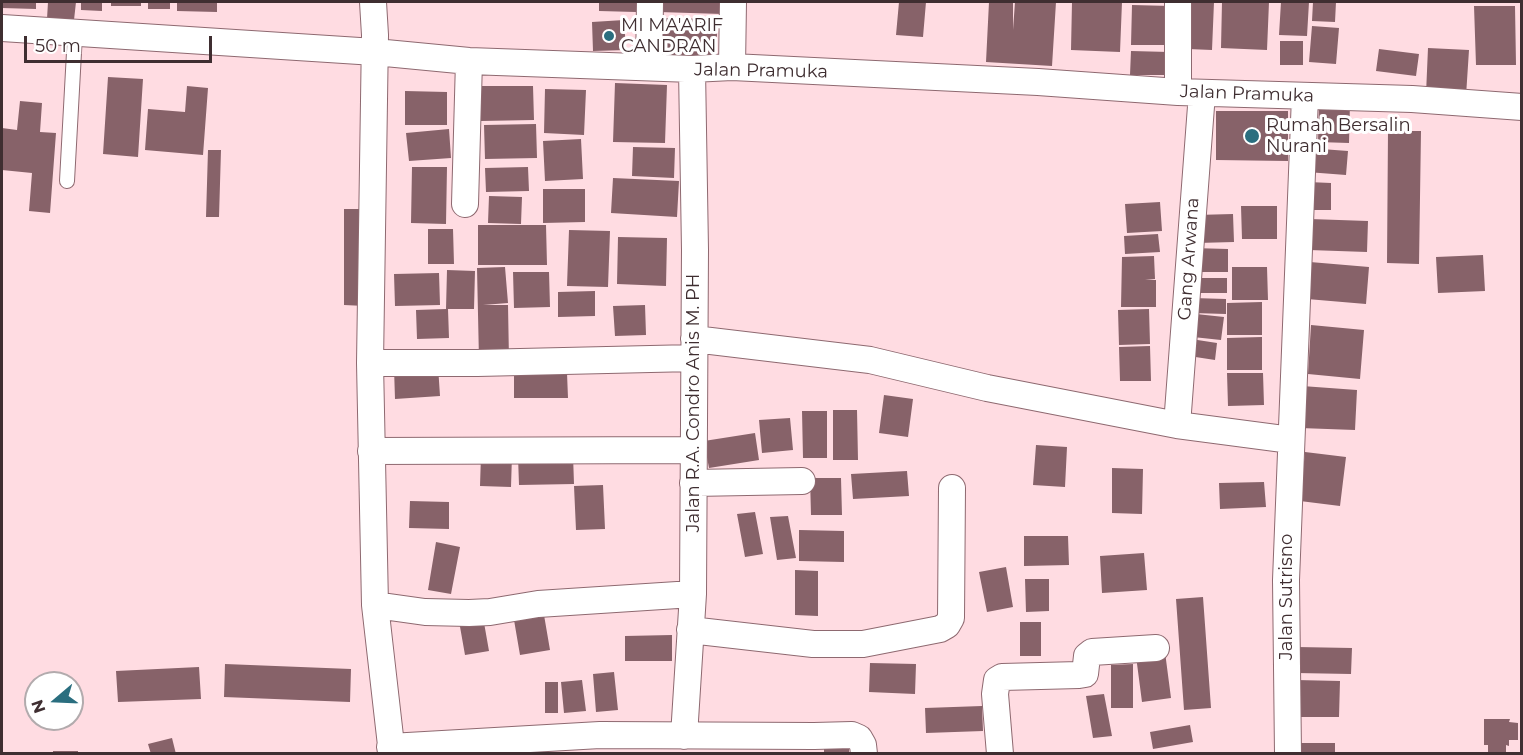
<!DOCTYPE html>
<style>
body{margin:0}
#map{position:relative;width:1523px;height:755px;overflow:hidden;background:#ffdce2;font-family:Montserrat,sans-serif}
canvas{display:block}
.frame{position:absolute;inset:0;border:3px solid #3f2e31;pointer-events:none}
.north{position:absolute;left:24px;top:671px;width:60px;height:60px;box-sizing:border-box;background:#fff;border:2px solid #b2abad;border-radius:50%;rotate:251deg;font-size:16px;font-weight:700;line-height:24px;text-align:center;color:#3f2e31}
.north::after{content:'';display:block;margin:auto;width:21px;height:27px;background:#2a6e7f;clip-path:polygon(50% 0,100% 100%,50% 72%,0 100%)}
.scale{position:absolute;left:24px;top:36px;width:188px;height:27px;box-sizing:border-box;border:3px solid #3f2e31;border-top:0;padding-left:8px;font-size:18px;line-height:21px;white-space:nowrap;color:#3f2e31;-webkit-text-stroke:4px #fff;paint-order:stroke}
</style>
<div id="map">
<canvas width="1523" height="755"></canvas>
<div class="frame"></div>
<div class="north">N</div>
<div class="scale">50 m</div>
</div>
<script>
const ctx = document.querySelector('canvas').getContext('2d');
ctx.lineJoin = 'round';
function fillPath(path, color) { ctx.fillStyle = color; ctx.fill(path, 'evenodd'); }
const poly = rows => new Path2D(rows.map(r => 'M' + r).join(''));
function trace(path, color, width, dash) { ctx.strokeStyle = color; ctx.lineWidth = width; ctx.lineCap = dash ? 'butt' : 'round'; ctx.setLineDash(dash || []); ctx.stroke(path); }
function drawText(font, color, halo, rows, align = 'center') {
  ctx.font = font + ' Montserrat,sans-serif'; ctx.lineWidth = 6; ctx.setLineDash([]); ctx.textBaseline = 'middle'; ctx.strokeStyle = halo; ctx.fillStyle = color; for (const [text, x, y, turn = 0] of rows) {
    ctx.save(); ctx.translate(x, y); ctx.rotate((+turn || 0) * Math.PI / 180); ctx.textAlign = isNaN(turn) ? turn : align; if (halo) ctx.strokeText(text, 0, 0); ctx.fillText(text, 0, 0); ctx.restore();
  }
}
const building = poly([
 [2,2,36,2,36,9,2,8],
 [48,2,76,2,74,20,47,19],
 [81,2,102,2,102,11,81,10],
 [111,2,141,2,141,6,111,6],
 [148,2,170,2,170,9,148,9],
 [177,2,217,2,217,12,177,11],
 [599,2,636,2,636,12,599,11],
 [659,2,722,2,722,14,659,12],
 [899,2,926,2,923,37,896,35],
 [989,2,1013,2,1013,30,1015,2,1056,2,1052,66,986,62],
 [1072,2,1122,2,1120,52,1071,50],
 [1190,2,1214,2,1212,50,1188,49],
 [1222,2,1269,2,1267,50,1221,48],
 [1281,2,1309,2,1307,36,1279,35],
 [1313,2,1336,2,1335,22,1312,21],
 [1132,5,1171,6,1170,45,1131,45],
 [1474,6,1515,6,1516,65,1476,65],
 [659,18,717,19,717,57,659,57],
 [624,20,626,50,593,51,592,22],
 [1312,26,1339,28,1336,64,1309,62],
 [1280,41,1303,41,1303,65,1280,65],
 [1428,48,1469,50,1466,96,1426,94],
 [1379,49,1419,54,1416,76,1376,71],
 [1131,51,1169,52,1169,75,1130,75],
 [108,77,143,79,138,157,103,154],
 [615,83,667,85,665,143,613,142],
 [187,86,208,88,203,155,145,150,148,109,185,112],
 [480,86,533,86,534,120,481,121],
 [545,89,586,90,584,135,544,133],
 [405,91,447,92,447,125,405,125],
 [20,101,42,103,40,132,56,133,50,213,29,211,32,173,2,170,2,128,17,130],
 [1319,102,1350,103,1349,143,1318,142],
 [1216,111,1288,111,1288,161,1216,160],
 [536,124,537,158,485,159,484,125],
 [449,129,451,158,409,161,406,133],
 [1388,131,1421,131,1419,264,1387,263],
 [581,139,583,179,545,181,543,141],
 [633,147,675,148,674,178,632,176],
 [1308,148,1348,151,1346,175,1307,172],
 [208,150,221,150,219,217,206,217],
 [412,167,447,167,446,224,411,223],
 [528,167,529,191,486,192,485,168],
 [613,178,679,181,677,217,611,213],
 [1308,182,1331,183,1331,210,1307,210],
 [543,189,585,189,585,222,543,223],
 [489,196,522,197,521,224,488,223],
 [1160,202,1162,231,1127,233,1125,204],
 [1241,206,1277,206,1277,239,1242,239],
 [344,209,366,209,365,306,344,305],
 [1233,214,1234,242,1197,243,1196,215],
 [1310,219,1368,221,1367,252,1309,250],
 [478,225,546,225,547,265,478,265],
 [428,229,453,229,454,264,428,264],
 [569,230,610,231,608,287,567,286],
 [1158,234,1160,252,1125,254,1124,236],
 [618,237,667,238,666,286,617,284],
 [1192,248,1228,249,1228,272,1192,272],
 [1483,255,1485,291,1438,293,1436,257],
 [1154,256,1155,279,1145,280,1156,280,1156,307,1121,307,1122,257],
 [1310,262,1369,267,1366,304,1307,299],
 [505,267,508,303,483,305,508,305,509,360,479,360,477,268],
 [1232,267,1267,267,1268,300,1232,300],
 [447,270,475,271,474,309,448,309,449,338,417,339,416,310,446,309],
 [513,272,549,272,550,307,514,308],
 [439,273,440,305,395,306,394,274],
 [1192,278,1227,278,1227,293,1192,293],
 [595,291,595,316,558,317,558,292],
 [1193,298,1226,299,1226,314,1193,313],
 [1262,302,1262,335,1227,335,1227,303],
 [645,305,646,335,615,336,613,306],
 [1149,309,1150,344,1119,345,1118,310],
 [1196,314,1224,317,1221,340,1193,337],
 [1311,325,1364,330,1360,379,1308,374],
 [1262,337,1262,370,1227,370,1227,338],
 [1191,339,1217,343,1215,360,1189,356],
 [1150,346,1151,381,1120,381,1119,347],
 [438,366,440,396,395,399,394,368],
 [514,373,567,373,568,398,514,398],
 [1227,373,1263,373,1264,405,1228,406],
 [1302,386,1357,390,1355,430,1300,428],
 [884,395,913,399,908,437,879,433],
 [833,410,857,410,858,460,833,460],
 [802,411,827,411,827,458,803,458],
 [790,418,793,450,762,453,759,420],
 [755,433,759,460,709,468,704,441],
 [1036,445,1067,447,1065,487,1033,485],
 [1305,452,1346,457,1340,506,1300,501],
 [481,455,512,455,511,487,480,486],
 [573,455,574,484,519,485,518,456],
 [1112,468,1143,469,1142,514,1112,513],
 [907,471,909,496,853,499,851,474],
 [810,478,841,478,842,515,811,515],
 [1264,482,1266,507,1220,509,1219,483],
 [603,485,605,529,576,530,574,486],
 [410,501,449,502,449,529,409,528],
 [755,512,763,554,745,557,737,514],
 [788,516,796,558,777,560,770,517],
 [799,530,844,531,844,562,799,561],
 [1024,536,1068,536,1069,565,1024,566],
 [436,542,460,547,451,594,428,590],
 [1144,553,1147,590,1102,593,1100,556],
 [1006,567,1013,607,987,612,979,572],
 [795,570,818,571,818,616,795,615],
 [1025,579,1049,579,1049,611,1026,612],
 [1203,597,1211,708,1184,710,1176,599],
 [544,615,550,650,520,655,514,620],
 [483,617,489,651,465,655,459,621],
 [1020,622,1041,622,1041,656,1020,656],
 [672,635,672,661,625,661,625,636],
 [1297,647,1352,648,1351,674,1296,673],
 [1165,652,1171,698,1142,702,1136,656],
 [870,663,916,664,915,694,869,692],
 [225,664,351,669,350,702,224,697],
 [1133,664,1133,708,1111,708,1111,665],
 [199,667,201,699,118,702,116,671],
 [614,672,618,710,596,712,593,674],
 [582,680,586,711,564,713,561,682],
 [1296,680,1340,681,1339,717,1296,717],
 [545,682,558,682,558,713,545,713],
 [1104,694,1112,736,1093,738,1086,696],
 [982,706,983,731,926,733,925,708],
 [1484,719,1510,719,1509,722,1518,723,1518,740,1509,740,1509,746,1506,745,1506,754,1488,754,1488,745,1484,745],
 [1190,725,1193,742,1153,749,1150,732],
 [172,738,176,754,151,754,148,744],
 [1295,743,1335,743,1335,754,1294,754],
 [849,747,849,754,824,754,824,749],
 [53,751,78,751,78,754,53,754]
]);
const service = poly([
 [67,181,75,34]
]);
const minor = poly([
 [373,2,375,35,370,363,375,605,392,754],
 [2,28,375,52,469,61,692,69,732,67,1038,82,1178,92,1412,99,1522,107],
 [649,67,650,2],
 [732,67,733,2],
 [1178,92,1178,2],
 [465,204,469,61],
 [694,339,870,360,987,388,1177,425,1291,440],
 [370,363,477,363,694,358],
 [1177,425,1202,93],
 [371,451,693,450],
 [693,483,802,481],
 [375,605,425,612,469,613,490,612,538,604,693,594],
 [690,630,813,644,863,644,940,629,947,625,951,618,952,488],
 [684,736,693,594,695,250,692,69],
 [390,747,600,735,814,736,852,735,859,738,863,745,864,754],
 [1000,754,995,694,997,680,1002,677,1079,675,1085,674,1087,656,1092,652,1156,648],
 [1288,754,1286,580,1305,96]
]);
const markers = [
 [609,36,6,"#2a6e7f"],
 [1252,136,8,"#2a6e7f"]
];
const poiNames = [
 ["MI MA'ARIF",621,26],
 ["CANDRAN",621,47],
 ["Rumah Bersalin",1266,126],
 ["Nurani",1266,147]
];
const streetNames = [
 ["Jalan Pramuka",761,71,1],
 ["Jalan Pramuka",1247,94,2],
 ["Gang Arwana",1189,259,-86],
 ["Jalan R.A. Condro Anis M. PH",694,403,-90],
 ["Jalan Sutrisno",1287,597,-90]
];
fillPath(building, '#876269');
trace(service, '#8e6970', 16);
trace(minor, '#8e6970', 28);
trace(service, '#fff', 14);
trace(minor, '#fff', 26);
for (const [x, y, r, color] of markers) { const dot = new Path2D(); dot.arc(x, y, r, 0, 2 * Math.PI); ctx.fillStyle = color; ctx.fill(dot); trace(dot, '#fff', 2); }
drawText('18px', '#3f2e31', '#fff', poiNames, 'left');
drawText('18px', '#3f2e31', '#fff', streetNames);
</script>
